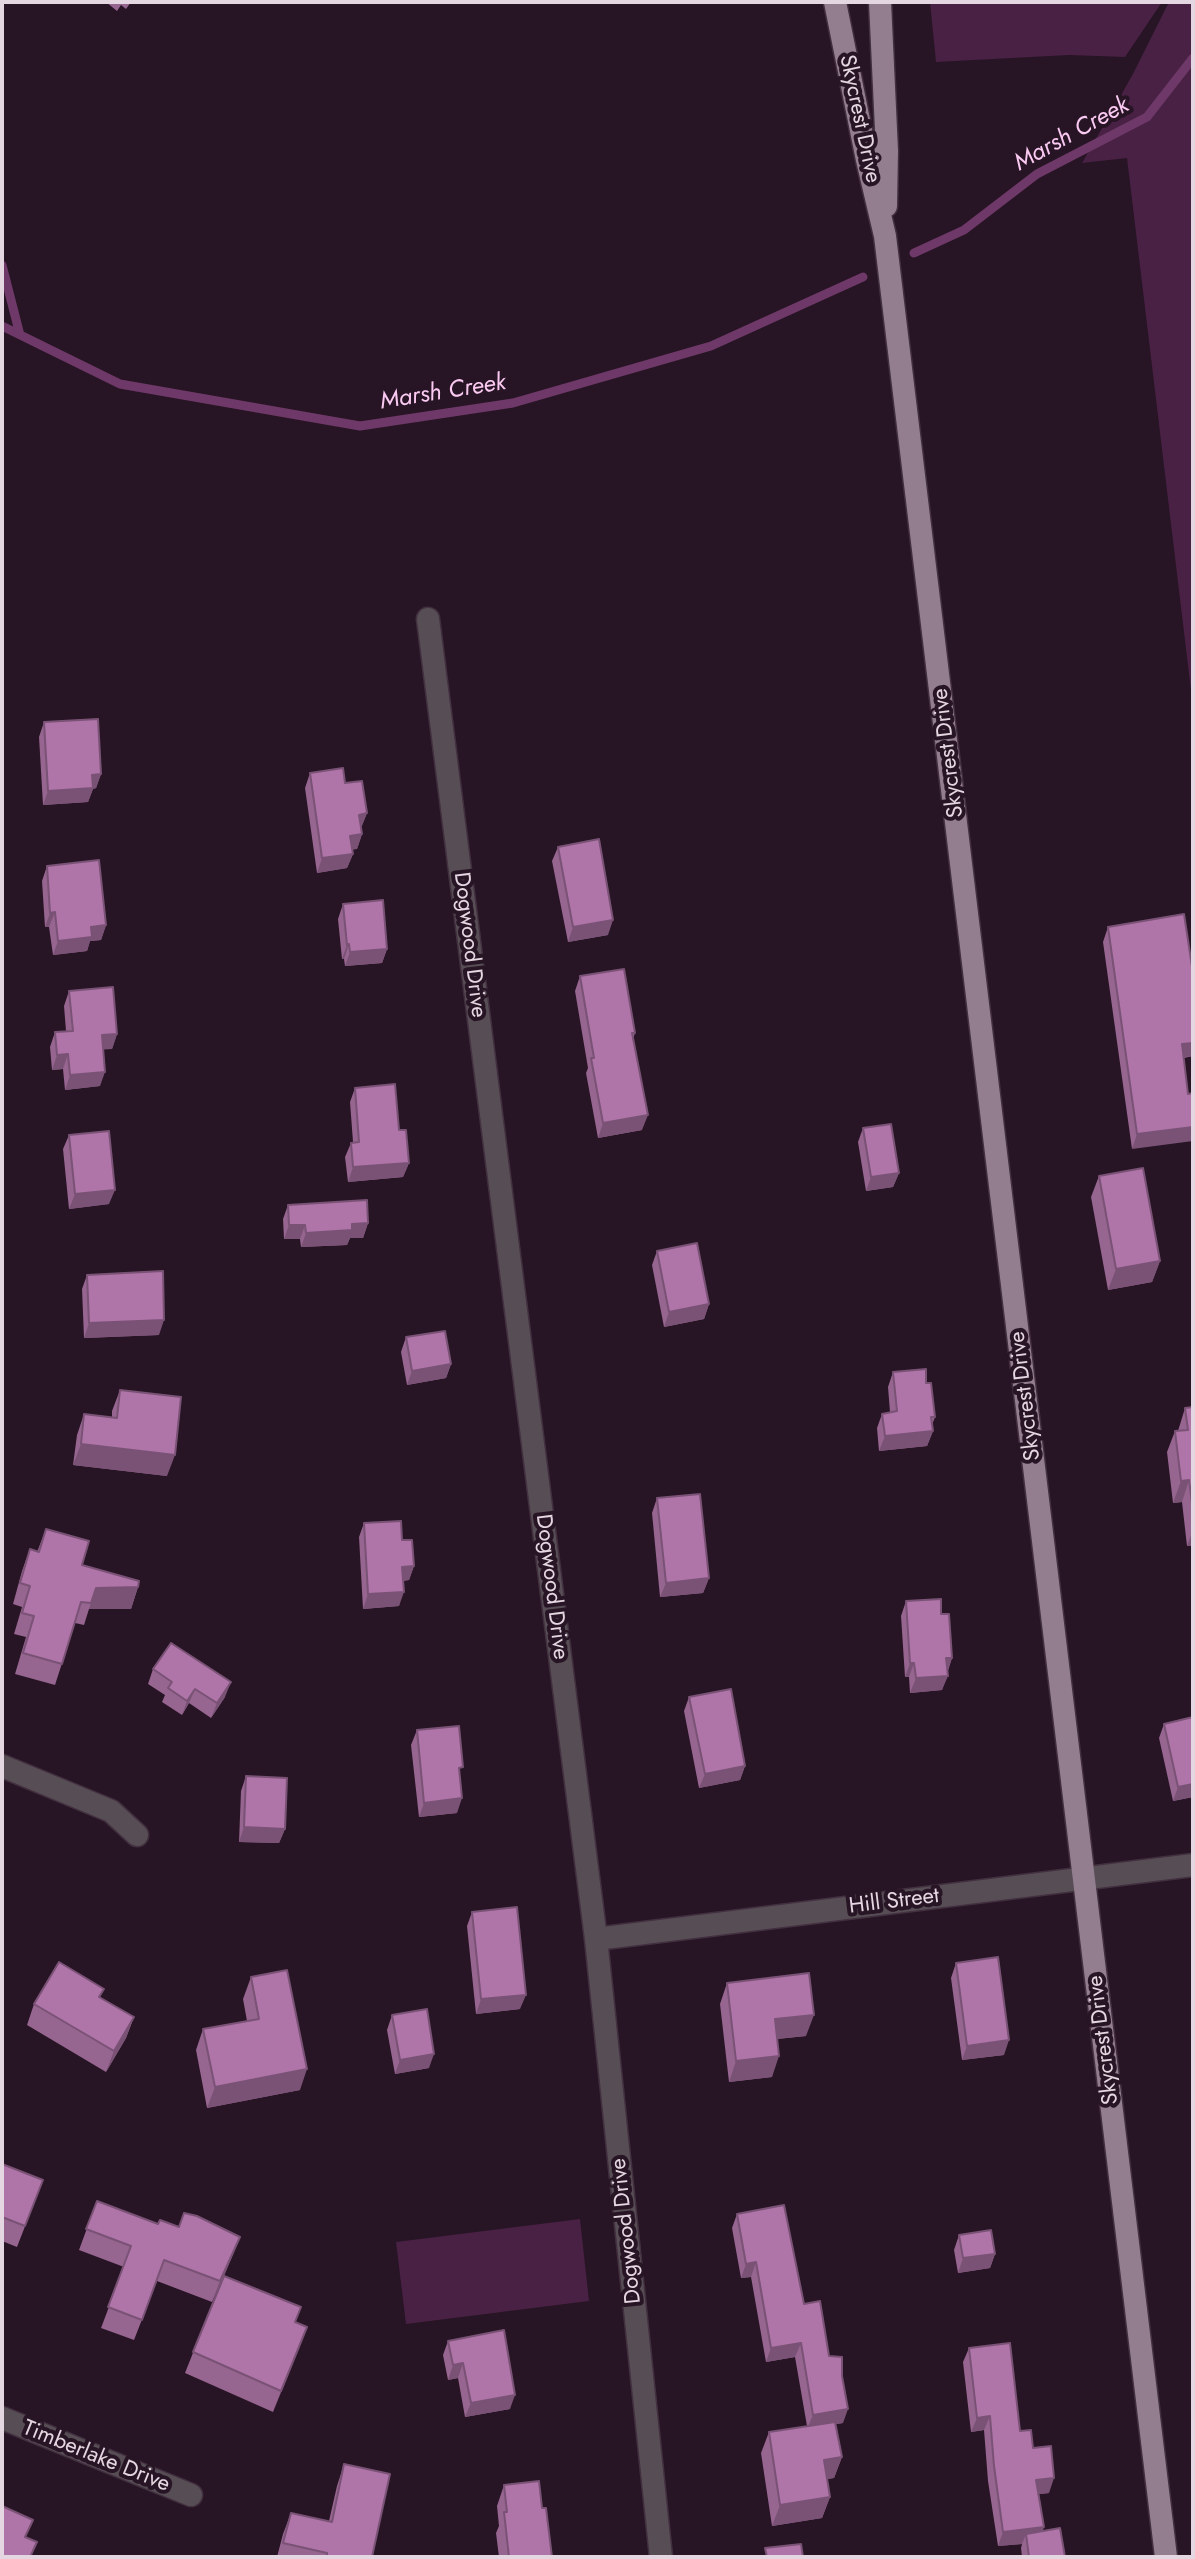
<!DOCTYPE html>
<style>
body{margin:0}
#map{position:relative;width:1195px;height:2559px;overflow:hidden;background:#271424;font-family:Jost,sans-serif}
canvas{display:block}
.frame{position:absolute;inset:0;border:4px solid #e5d7e2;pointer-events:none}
</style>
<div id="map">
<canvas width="1195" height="2559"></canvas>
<div class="frame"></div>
</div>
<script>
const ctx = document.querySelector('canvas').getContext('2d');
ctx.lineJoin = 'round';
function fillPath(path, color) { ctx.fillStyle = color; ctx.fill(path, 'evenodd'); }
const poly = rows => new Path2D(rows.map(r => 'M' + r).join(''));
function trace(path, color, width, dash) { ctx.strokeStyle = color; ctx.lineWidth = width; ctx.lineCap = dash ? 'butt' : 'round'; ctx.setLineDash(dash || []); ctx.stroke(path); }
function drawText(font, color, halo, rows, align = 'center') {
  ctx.font = font + ' Jost,sans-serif'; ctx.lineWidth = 8; ctx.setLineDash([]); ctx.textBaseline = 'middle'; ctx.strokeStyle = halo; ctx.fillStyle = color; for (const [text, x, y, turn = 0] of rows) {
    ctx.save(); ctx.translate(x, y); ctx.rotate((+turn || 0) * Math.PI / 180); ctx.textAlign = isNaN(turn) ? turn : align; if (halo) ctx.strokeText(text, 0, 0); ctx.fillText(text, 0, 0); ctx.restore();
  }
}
const green = poly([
 [930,2,1162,2,1125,57,1069,55,936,62],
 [1169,2,1193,2,1193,707,1127,158,1082,163,1133,74],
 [580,2219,589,2301,406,2324,396,2242]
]);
const stream = poly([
 [914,253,964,230,1037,174,1147,117,1193,58],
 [2,265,20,335],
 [2,326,120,384,360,426,513,403,711,346,863,277]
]);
const minor = poly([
 [428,619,596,1939,661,2557],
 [2,1766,111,1811,137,1835],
 [596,1939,1193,1865],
 [2,2418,191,2495]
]);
const primary = poly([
 [835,2,867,160,885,236,1166,2557],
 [880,2,887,151,886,206]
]);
const wall = poly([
 [106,2,131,2,126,9,121,5,117,11],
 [44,722,101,774,96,788,93,789,88,802,43,805,39,737],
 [310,773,345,783,367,813,361,828,362,834,357,849,352,849,353,854,347,868,317,873,305,788],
 [558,847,608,935,568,942,552,861],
 [47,866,106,925,101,940,90,941,87,951,53,955,49,927,45,927,42,881],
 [343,904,387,949,382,963,345,966,344,959,342,959,338,919],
 [1108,927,1193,1056,1184,1058,1132,1149,1103,942],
 [580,976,635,1033,633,1039,642,1130,598,1138,586,1073,588,1068,575,991],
 [69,991,117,1034,112,1049,103,1049,100,1086,65,1090,63,1069,52,1070,50,1047,55,1032,66,1031,64,1006],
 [355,1088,409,1163,403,1177,348,1182,345,1157,351,1143,353,1142,350,1102],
 [863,1128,899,1173,893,1187,866,1191,858,1142],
 [69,1135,109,1204,69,1209,63,1149],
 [1099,1176,1160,1261,1152,1282,1108,1290,1091,1197],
 [288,1205,368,1223,363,1238,350,1238,347,1245,301,1247,300,1239,284,1239,283,1219],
 [657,1251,709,1304,704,1319,664,1327,652,1265],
 [87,1275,159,1335,84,1338,82,1289],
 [406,1337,451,1364,446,1378,407,1385,401,1352],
 [893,1372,926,1383,935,1417,932,1425,933,1431,927,1446,879,1451,877,1428,882,1414,890,1412,888,1387],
 [120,1390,167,1476,73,1465,77,1435,84,1414,112,1417,112,1411],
 [1193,1407,1193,1546,1187,1546,1182,1502,1173,1503,1167,1452,1175,1431,1178,1431,1185,1408],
 [657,1498,709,1578,703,1593,660,1597,652,1513],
 [364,1523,402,1540,414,1566,409,1580,403,1581,399,1606,363,1609,359,1537],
 [46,1529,82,1565,138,1587,131,1609,89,1609,84,1625,75,1623,55,1685,15,1674,26,1637,14,1634,22,1607,13,1604,22,1571,30,1549,37,1552],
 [906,1601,941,1614,952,1658,942,1690,910,1693,909,1677,905,1677,901,1616],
 [153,1669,225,1697,211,1718,189,1703,182,1715,162,1702,165,1695,148,1684],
 [689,1697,745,1766,740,1780,699,1788,684,1711],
 [1164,1724,1193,1797,1173,1801,1159,1738],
 [417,1730,457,1813,419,1817,411,1745],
 [246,1776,285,1829,279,1843,239,1842,241,1791],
 [472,1912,520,2009,476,2014,467,1926],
 [956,1963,1004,2055,962,2060,951,1978],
 [251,1977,300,2090,207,2108,196,2050,203,2029,247,2021,243,1999],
 [727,1983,806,2036,777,2039,772,2077,729,2082,720,2004],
 [104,1989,100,1997,134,2017,126,2038,106,2072,27,2025,34,2004],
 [1193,2009,1193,2029,1191,2015],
 [392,2015,429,2068,395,2074,387,2030],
 [2,2164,43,2180,17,2247,2,2241],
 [97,2201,158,2224,240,2237,224,2276,295,2322,307,2327,273,2412,185,2373,221,2282,212,2302,157,2281,134,2340,101,2328,124,2267,79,2250],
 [737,2214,804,2304,829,2356,842,2376,843,2423,836,2424,842,2457,834,2478,827,2479,830,2497,822,2518,772,2526,761,2453,769,2432,807,2426,795,2357,766,2362,751,2277,741,2278,732,2228],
 [959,2235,995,2254,990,2268,958,2273,954,2250],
 [448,2341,510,2409,465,2417,458,2378,448,2380,443,2355],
 [969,2348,1020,2431,1033,2448,1049,2493,1039,2494,1044,2527,1042,2531,1065,2557,1022,2557,1021,2548,1022,2544,998,2546,988,2481,984,2430,971,2432,963,2362],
 [344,2464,372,2557,277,2557,283,2534,291,2513,329,2521,337,2486],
 [504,2485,542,2508,552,2557,499,2557,496,2533,499,2526,497,2506]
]);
const shadedWall = poly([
 [101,774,96,788,93,789,88,802,43,805,48,791,92,775],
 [367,813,361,828,353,829,359,815],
 [362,834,357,849,345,851,350,836],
 [353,854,347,868,317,873,322,858],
 [55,912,49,927,45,927,50,913],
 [613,920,608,935,568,942,573,927],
 [106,925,101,940,90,941,87,951,53,955,58,941,91,927],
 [349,944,344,959,342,959,347,945],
 [387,949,382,963,345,966,350,952],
 [117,1034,112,1049,96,1050,102,1035],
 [1193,1043,1193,1056,1177,1058,1182,1044],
 [68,1054,63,1069,52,1070,57,1055],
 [105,1072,100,1086,65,1090,70,1075],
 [648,1115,642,1130,598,1138,603,1123],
 [1193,1127,1193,1141,1132,1149,1137,1134],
 [409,1163,403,1177,348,1182,353,1167],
 [899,1173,893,1187,866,1191,871,1177],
 [115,1190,109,1204,69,1209,75,1194],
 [368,1223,363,1238,350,1238,347,1245,301,1247,306,1233,352,1224],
 [289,1225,305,1225,300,1239,284,1239],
 [1160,1261,1152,1282,1108,1290,1116,1269],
 [709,1304,704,1319,664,1327,669,1312],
 [164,1320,159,1335,84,1338,89,1323],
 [451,1364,446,1378,407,1385,412,1371],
 [933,1431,927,1446,879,1451,885,1436],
 [81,1444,175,1455,167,1476,73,1465],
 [1189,1480,1182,1502,1173,1503,1181,1481],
 [1193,1530,1193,1546,1187,1546],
 [414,1566,409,1580,397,1581,402,1567],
 [709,1578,703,1593,660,1597,666,1583],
 [138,1587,131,1609,89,1609,96,1588],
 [404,1592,399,1606,363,1609,368,1594],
 [946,1658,952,1658,947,1672],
 [910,1663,914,1663,909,1677,905,1677],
 [948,1676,942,1690,910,1693,916,1678],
 [231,1682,225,1697,211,1718,217,1703],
 [195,1689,189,1703,182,1715,187,1701],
 [745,1766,740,1780,699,1788,705,1774],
 [1193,1784,1193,1797,1173,1801,1178,1787],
 [462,1798,457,1813,419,1817,424,1803],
 [244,1827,285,1829,279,1843,239,1842],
 [526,1995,520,2009,476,2014,481,1999],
 [814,2015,806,2036,767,2040,775,2019],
 [134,2017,126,2038,106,2072,114,2051],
 [1009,2040,1004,2055,962,2060,967,2046],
 [434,2054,429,2068,395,2074,400,2060],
 [779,2056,772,2077,729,2082,736,2061],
 [307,2069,300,2090,207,2108,215,2087],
 [240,2237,232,2257,212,2302,220,2281],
 [995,2254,990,2268,958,2273,963,2258],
 [756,2262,751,2277,741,2278,746,2264],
 [307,2327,299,2348,273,2412,281,2391],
 [801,2343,795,2357,766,2362,771,2348],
 [463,2363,458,2378,448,2380,453,2365],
 [515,2395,510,2409,465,2417,471,2403],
 [848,2409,843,2423,807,2429,813,2415],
 [990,2416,984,2430,971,2432,977,2418],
 [842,2457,834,2478,816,2481,824,2460],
 [1054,2478,1049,2493,1031,2495,1036,2480],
 [830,2497,822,2518,772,2526,780,2505],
 [1044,2527,1039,2542,1026,2534,1022,2544,998,2546,1003,2532]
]);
const building = poly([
 [98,719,101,774,92,775,93,788,48,791,44,722,98,719],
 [343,768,345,783,362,781,367,813,359,815,362,834,350,836,353,854,322,858,310,773,343,768],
 [599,839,613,920,573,927,558,847,599,839],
 [99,860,106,925,91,927,92,937,58,941,55,912,50,913,47,866,99,860],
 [383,900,387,949,350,952,349,944,347,945,343,904,383,900],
 [1184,914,1193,973,1193,1043,1182,1044,1188,1094,1193,1093,1193,1127,1137,1134,1108,927,1184,914],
 [624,969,635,1033,632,1033,648,1115,603,1123,591,1058,594,1058,580,976,624,969],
 [113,987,117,1034,102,1035,105,1072,70,1075,68,1054,57,1055,55,1032,73,1031,69,991,113,987],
 [395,1084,399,1130,406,1130,409,1163,353,1167,351,1143,359,1142,355,1088,395,1084],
 [891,1124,899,1173,871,1177,863,1128,891,1124],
 [109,1131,115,1190,75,1194,69,1135,109,1131],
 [1143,1168,1160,1261,1116,1269,1099,1176,1143,1168],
 [367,1200,368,1223,352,1224,352,1230,306,1233,305,1225,289,1225,288,1205,367,1200],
 [697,1243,709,1304,669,1312,657,1251,697,1243],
 [163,1271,164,1320,89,1323,87,1275,163,1271],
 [445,1331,451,1364,412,1371,406,1337,445,1331],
 [926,1369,926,1383,931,1383,935,1417,931,1417,933,1431,885,1436,882,1414,897,1411,893,1372,926,1369],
 [120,1390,181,1397,175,1455,81,1444,84,1414,117,1418,120,1390],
 [1193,1407,1193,1511,1189,1480,1181,1481,1175,1431,1188,1430,1185,1408,1193,1407],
 [700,1494,709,1578,666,1583,657,1498,700,1494],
 [401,1521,402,1540,412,1540,414,1566,402,1567,404,1592,368,1594,364,1523,401,1521],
 [46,1529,89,1541,82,1565,139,1581,138,1587,96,1588,91,1603,81,1602,62,1664,23,1653,34,1616,22,1613,30,1586,20,1583,30,1549,39,1552,46,1529],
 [941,1599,941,1614,949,1614,952,1658,946,1658,948,1676,916,1678,914,1663,910,1663,906,1601,941,1599],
 [171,1643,231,1682,217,1703,195,1689,187,1701,168,1688,172,1682,153,1669,171,1643],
 [731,1689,745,1766,705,1774,689,1697,731,1689],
 [1193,1717,1193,1784,1178,1787,1164,1724,1193,1717],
 [459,1726,463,1767,459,1768,462,1798,424,1803,417,1730,459,1726],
 [246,1776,287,1778,285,1829,244,1827,246,1776],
 [517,1907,526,1995,481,1999,472,1912,517,1907],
 [998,1957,1009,2040,967,2046,956,1963,998,1957],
 [59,1962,104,1989,99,1997,134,2017,114,2051,34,2004,59,1962],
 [287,1970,307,2069,215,2087,203,2029,259,2019,251,1977,287,1970],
 [809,1973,814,2015,775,2019,779,2056,736,2061,727,1983,809,1973],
 [427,2009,434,2054,400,2060,392,2015,427,2009],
 [2,2164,43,2180,25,2226,2,2217,2,2164],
 [97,2201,158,2224,160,2220,179,2227,184,2213,197,2216,240,2237,220,2281,164,2260,142,2320,108,2307,131,2246,86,2229,97,2201],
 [784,2205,804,2304,820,2301,829,2356,842,2357,842,2376,848,2409,813,2415,801,2343,771,2348,756,2262,746,2264,737,2214,784,2205],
 [991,2230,995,2254,963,2258,959,2235,991,2230],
 [224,2276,301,2307,295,2322,307,2327,281,2391,193,2352,224,2276],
 [504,2330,515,2395,471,2403,463,2363,453,2365,448,2341,504,2330],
 [1010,2343,1020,2431,1031,2430,1033,2448,1051,2446,1054,2478,1036,2480,1044,2527,1003,2532,994,2466,990,2416,977,2418,969,2348,1010,2343],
 [835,2422,842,2457,824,2460,830,2497,780,2505,769,2432,835,2422],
 [344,2464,390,2474,372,2557,327,2557,327,2553,283,2543,291,2513,332,2522,344,2464],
 [539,2481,542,2508,546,2508,552,2557,509,2557,504,2512,507,2512,504,2485,539,2481],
 [2,2506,33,2520,25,2537,37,2542,30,2557,2,2557,2,2506],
 [1060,2528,1065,2557,1029,2557,1026,2534,1060,2528],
 [801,2544,803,2557,767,2557,765,2548,801,2544]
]);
const streetNames = [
 ["Skycrest Drive",859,119,78],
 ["Skycrest Drive",949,753,-97],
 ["Dogwood Drive",469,945,83],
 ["Skycrest Drive",1026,1396,-97],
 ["Dogwood Drive",551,1587,83],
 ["Hill Street",894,1902,-7],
 ["Skycrest Drive",1104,2040,-97],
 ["Dogwood Drive",627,2231,-96],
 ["Timberlake Drive",96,2457,22]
];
const waterNames = [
 ["Marsh Creek",1072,135,-29],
 ["Marsh Creek",443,393,-9]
];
fillPath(green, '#482144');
trace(stream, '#6e3968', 9);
trace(minor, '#422f3f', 25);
trace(primary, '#422f3f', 25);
trace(minor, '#574d55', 22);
trace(primary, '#927e8f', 22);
fillPath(wall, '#966590');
fillPath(shadedWall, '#7a5276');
fillPath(building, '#af75a8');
trace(building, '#7a5276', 2);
drawText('22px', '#e5d7e2', '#271424', streetNames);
drawText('italic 24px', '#fbcaf3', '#271424', waterNames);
</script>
